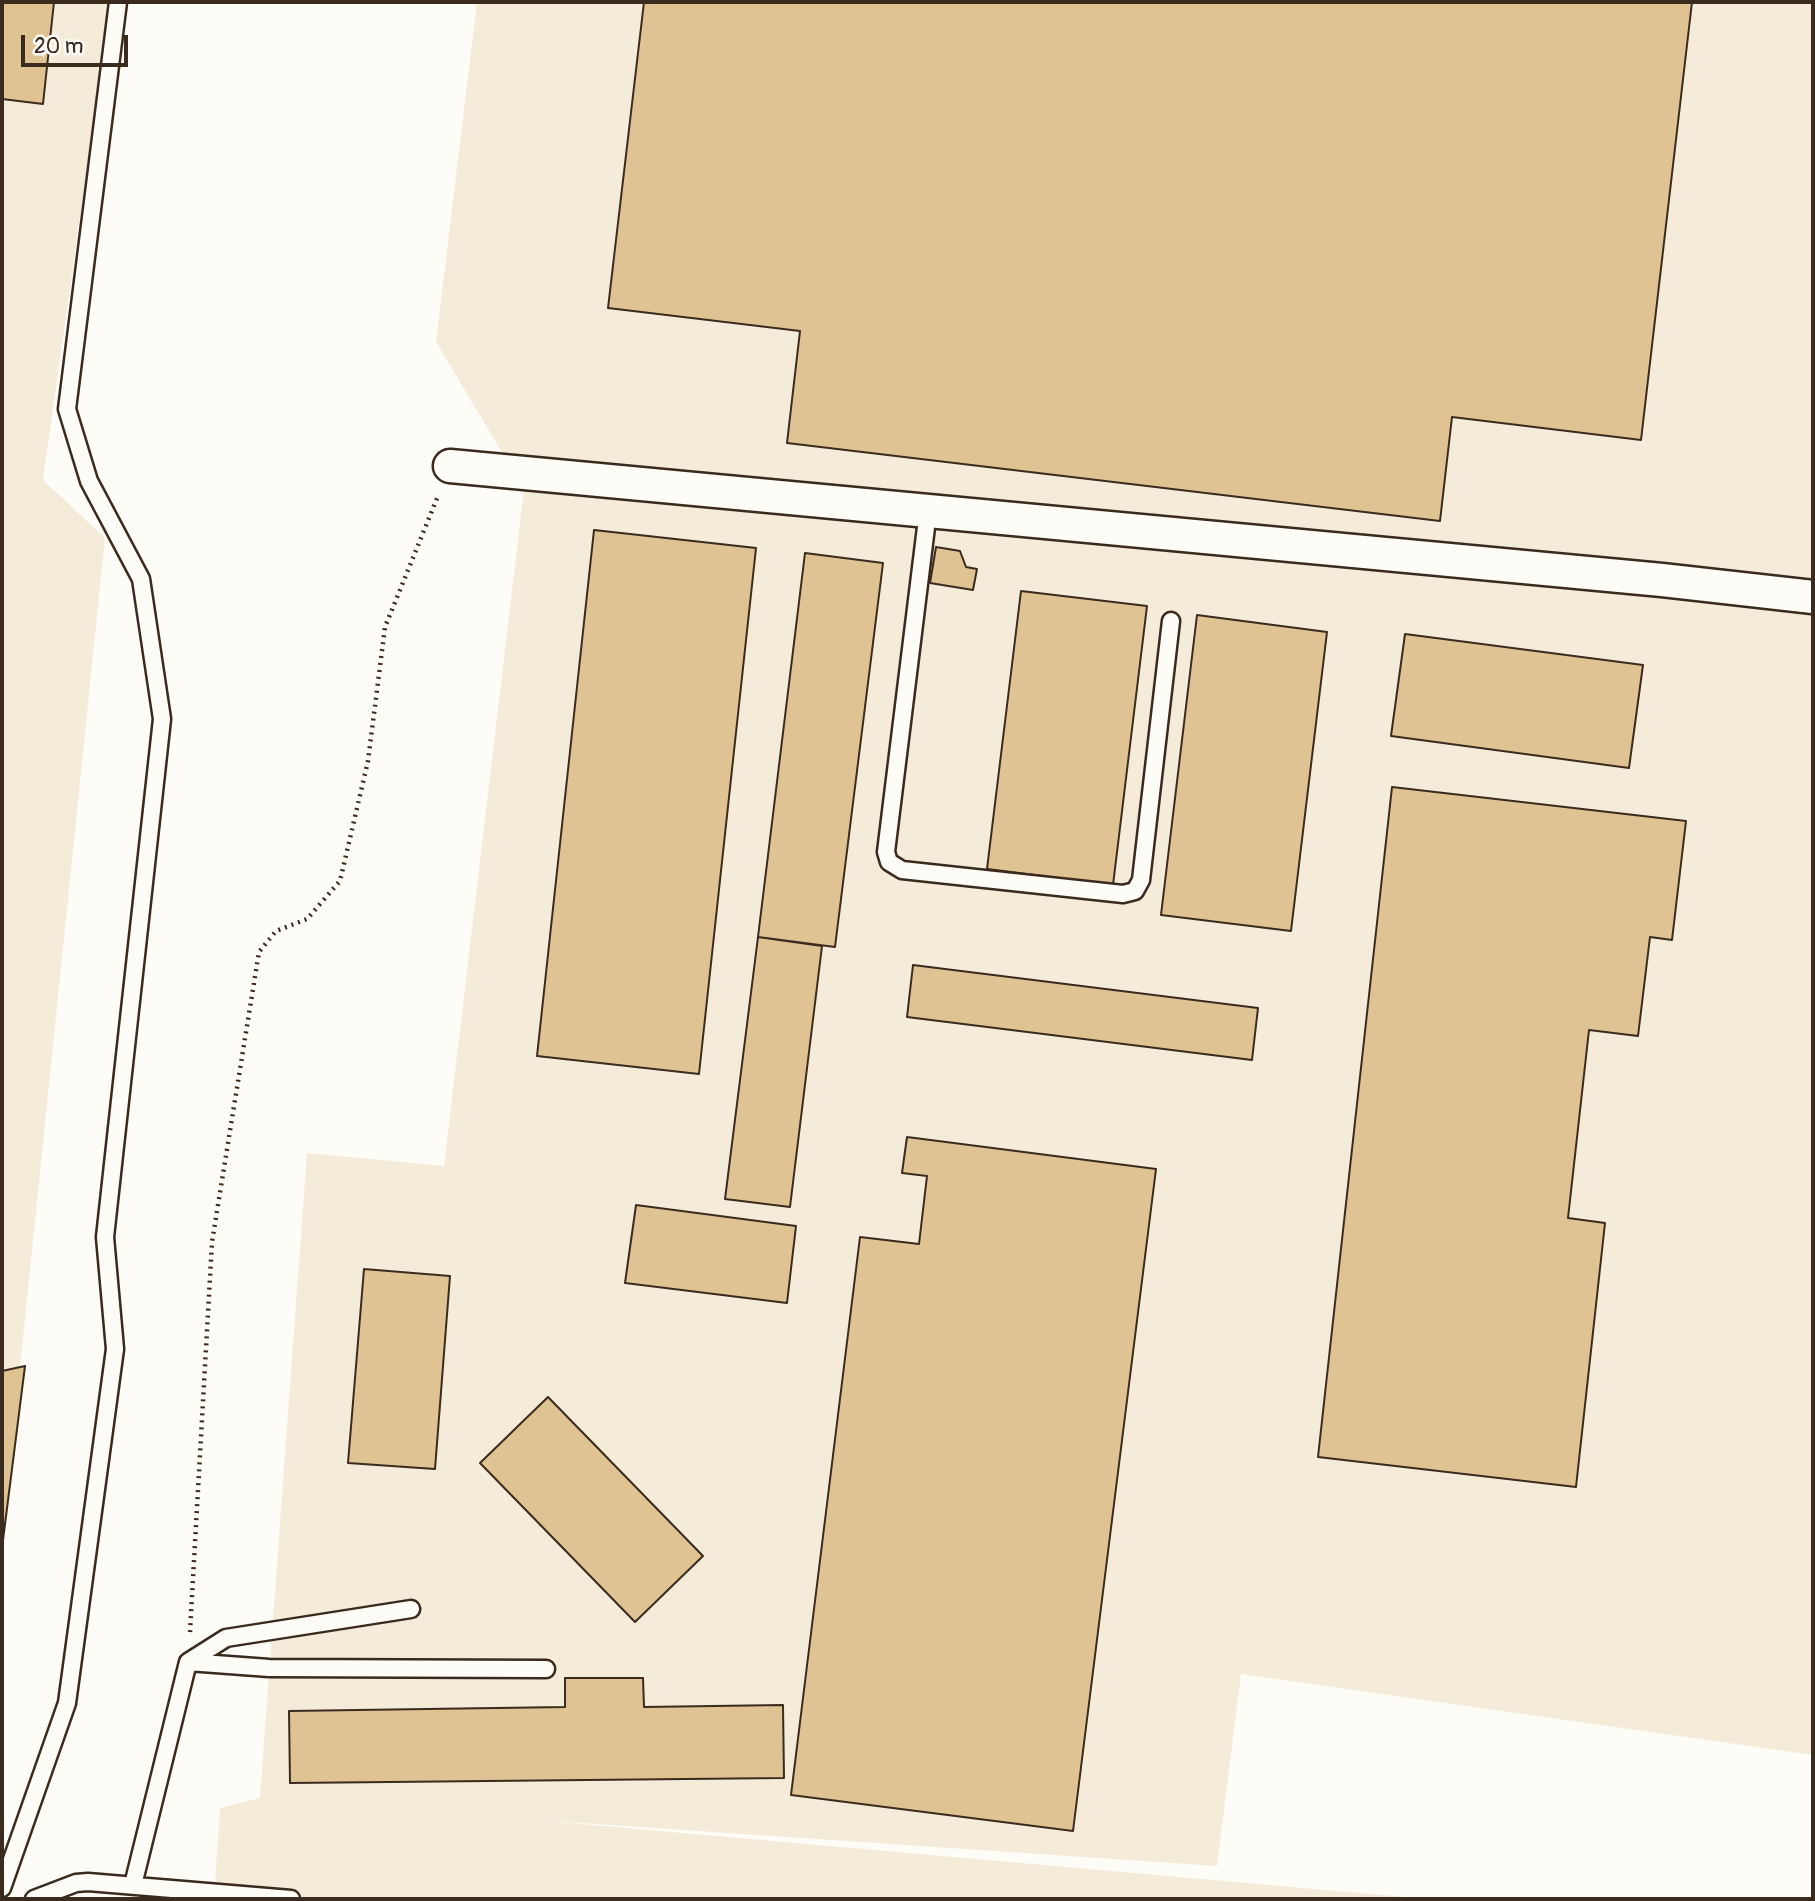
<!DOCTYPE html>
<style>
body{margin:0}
#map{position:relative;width:1815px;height:1901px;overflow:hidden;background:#fdfcf7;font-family:Pangolin,sans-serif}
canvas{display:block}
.frame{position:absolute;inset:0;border:4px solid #3b2a1e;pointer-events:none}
.scale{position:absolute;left:21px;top:35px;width:107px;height:32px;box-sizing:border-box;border:4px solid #3b2a1e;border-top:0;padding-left:9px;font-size:21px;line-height:24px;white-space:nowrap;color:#3b2a1e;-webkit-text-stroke:5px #fdfcf7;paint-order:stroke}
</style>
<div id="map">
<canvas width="1815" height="1901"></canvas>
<div class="frame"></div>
<div class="scale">20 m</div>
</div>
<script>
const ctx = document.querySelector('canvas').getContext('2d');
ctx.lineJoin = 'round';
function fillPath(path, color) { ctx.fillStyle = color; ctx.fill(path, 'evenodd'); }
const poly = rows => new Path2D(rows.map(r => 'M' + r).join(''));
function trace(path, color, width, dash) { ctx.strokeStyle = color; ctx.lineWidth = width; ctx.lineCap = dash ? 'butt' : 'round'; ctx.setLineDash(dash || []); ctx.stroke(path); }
const built = poly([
 [2,2,110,2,43,480,105,538,2,1543],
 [477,2,1813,2,1813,1755,1241,1674,1217,1866,536,1820,1427,1899,214,1899,220,1808,260,1798,307,1153,444,1166,524,489,436,342]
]);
const building = poly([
 [2,2,54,2,43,104,2,99,2,2],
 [644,2,1692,2,1641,440,1452,417,1440,521,787,443,800,331,608,308,644,2],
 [594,530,756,548,699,1074,537,1056,594,530],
 [936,547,960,551,966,567,977,569,973,590,930,583,936,547],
 [805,553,883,563,835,947,758,937,805,553],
 [1021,591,1147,606,1113,885,987,869,1021,591],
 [1197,615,1327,632,1291,931,1161,915,1197,615],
 [1405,634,1643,665,1629,768,1391,736,1405,634],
 [1392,787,1686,821,1672,940,1650,937,1638,1036,1589,1030,1568,1218,1605,1223,1576,1487,1318,1457,1392,787],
 [758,937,822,946,790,1207,725,1199,758,937],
 [913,965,1258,1008,1252,1060,907,1017,913,965],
 [907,1137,1156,1169,1073,1831,791,1795,860,1237,919,1244,927,1176,902,1173,907,1137],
 [636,1205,796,1226,787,1303,625,1283,636,1205],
 [364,1269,450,1276,435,1469,348,1463,364,1269],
 [25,1366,2,1548,2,1371,25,1366],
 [548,1397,703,1556,635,1622,480,1463,548,1397],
 [565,1678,643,1678,644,1707,783,1705,784,1778,290,1783,289,1711,565,1707,565,1678]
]);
const path = poly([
 [190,1632,212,1242,259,952,276,931,307,919,340,881,368,761,385,627,438,496]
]);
const lane = poly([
 [928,511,886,852,889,862,902,870,1123,894,1135,891,1141,880,1171,621],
 [188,1662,269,1668,546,1669],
 [133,1885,188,1662,226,1638,411,1609],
 [2,1888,67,1703,115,1349,105,1237,162,719,141,579,89,481,67,409,118,2],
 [34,1899,76,1883,88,1882,291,1899]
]);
const street = poly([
 [450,466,1662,580,1813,597]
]);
fillPath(built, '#f4ebd9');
fillPath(building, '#dfc393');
trace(building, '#3b2a1e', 2);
trace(lane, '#3b2a1e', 21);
trace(street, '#3b2a1e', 37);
trace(path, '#3b2a1e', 4.5, [2, 5]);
trace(lane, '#fdfcf7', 16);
trace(street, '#fdfcf7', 32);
</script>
